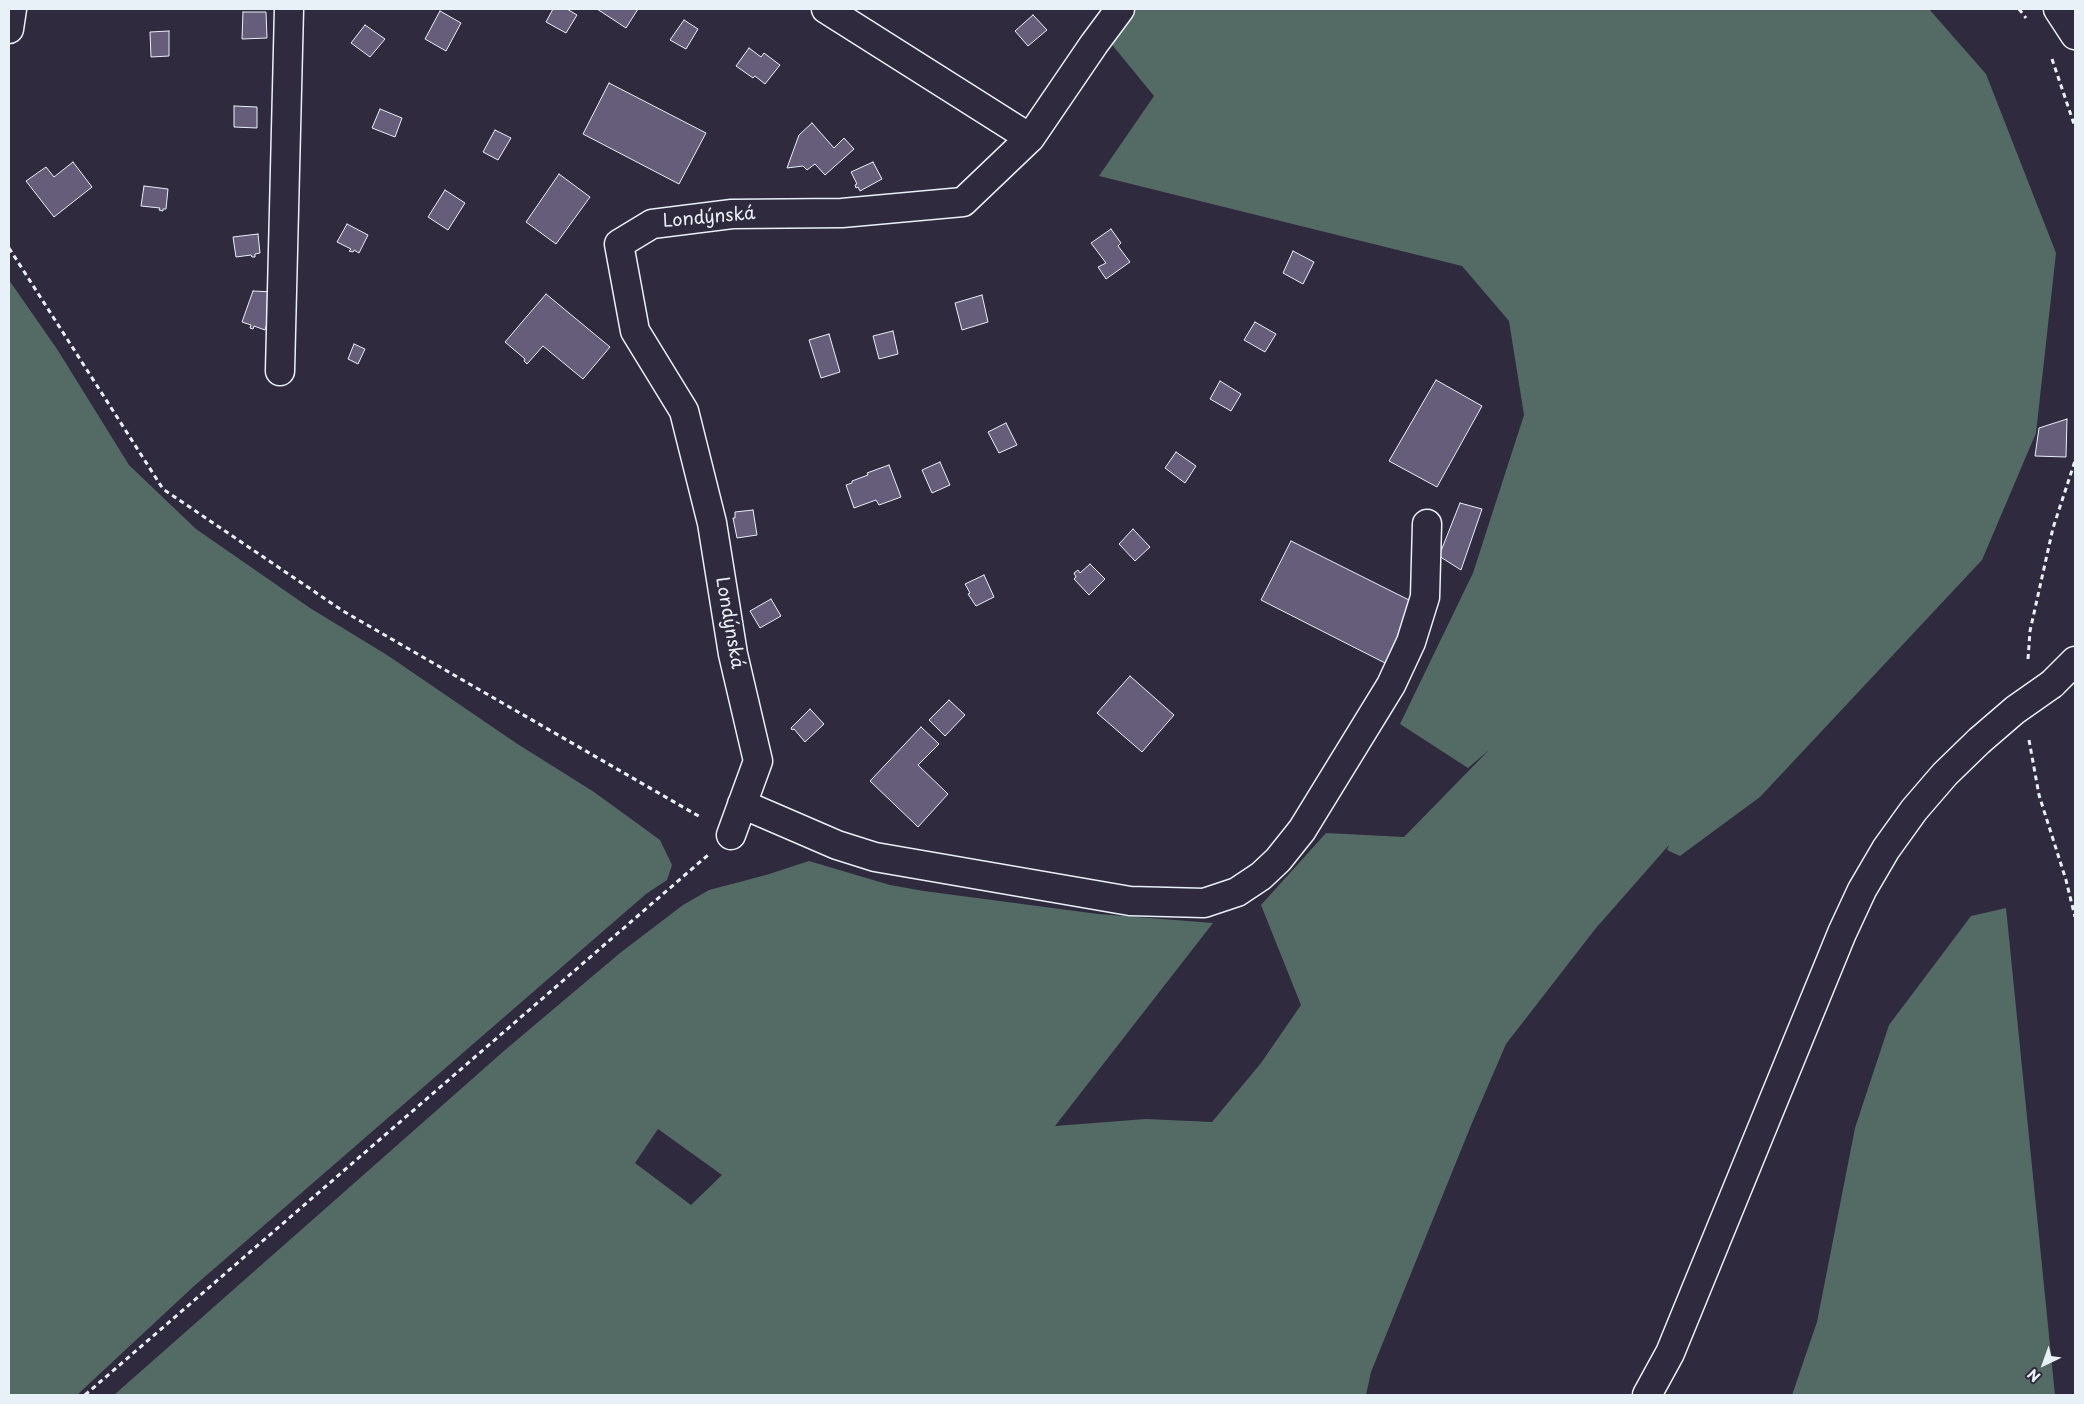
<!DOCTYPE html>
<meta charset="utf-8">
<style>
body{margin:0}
#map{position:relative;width:2084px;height:1404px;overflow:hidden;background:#2f2a3d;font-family:"Playpen Sans",sans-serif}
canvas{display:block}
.frame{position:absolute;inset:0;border:10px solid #e8f1f8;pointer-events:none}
.north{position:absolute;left:2019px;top:1339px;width:50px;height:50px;-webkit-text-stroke:4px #2f2a3d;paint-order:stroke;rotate:222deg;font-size:14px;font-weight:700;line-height:20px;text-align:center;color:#e8f1f8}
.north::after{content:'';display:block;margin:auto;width:18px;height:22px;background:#e8f1f8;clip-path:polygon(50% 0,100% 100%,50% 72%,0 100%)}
</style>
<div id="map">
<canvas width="2084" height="1404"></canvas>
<div class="frame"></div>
<div class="north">N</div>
</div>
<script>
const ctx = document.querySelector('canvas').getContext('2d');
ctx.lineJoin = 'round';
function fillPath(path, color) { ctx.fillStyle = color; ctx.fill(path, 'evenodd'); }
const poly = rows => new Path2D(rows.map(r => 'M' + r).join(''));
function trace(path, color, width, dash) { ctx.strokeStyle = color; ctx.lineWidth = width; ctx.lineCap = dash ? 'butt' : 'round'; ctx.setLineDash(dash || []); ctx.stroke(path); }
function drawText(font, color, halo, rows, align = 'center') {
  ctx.font = font + ' "Playpen Sans",sans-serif'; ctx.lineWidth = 5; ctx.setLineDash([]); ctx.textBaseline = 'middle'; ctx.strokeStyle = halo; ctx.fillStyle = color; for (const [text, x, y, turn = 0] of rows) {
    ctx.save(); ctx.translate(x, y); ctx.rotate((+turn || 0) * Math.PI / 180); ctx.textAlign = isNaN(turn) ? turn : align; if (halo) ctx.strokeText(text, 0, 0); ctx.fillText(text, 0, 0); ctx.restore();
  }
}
const green = poly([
 [1135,9,1929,9,1986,74,2056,253,2036,433,1982,560,1760,797,1680,856,1667,850,1669,845,1596,928,1506,1044,1472,1123,1371,1372,1366,1395,114,1395,505,1050,620,953,683,905,709,890,766,875,809,861,890,885,924,891,1098,914,1213,923,1055,1126,1146,1119,1212,1122,1261,1063,1301,1005,1261,905,1326,833,1404,837,1489,750,1468,768,1400,724,1473,573,1524,415,1509,321,1462,266,1099,176,1154,96,1109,41],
 [658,1129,722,1175,691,1205,635,1163],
 [9,280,57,349,129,465,196,529,310,608,387,655,516,743,594,792,660,840,672,865,667,880,646,894,193,1287,77,1395,9,1395],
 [2006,908,2055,1395,1792,1395,1817,1322,1855,1128,1889,1025,1971,916]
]);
const building = poly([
 [553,9,567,9,577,15,566,33,546,22,553,9],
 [597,9,638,9,626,28,597,9],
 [440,11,461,23,446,51,425,39,440,11],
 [243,12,266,12,267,38,242,39,243,12],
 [1033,15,1047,30,1028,46,1015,31,1033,15],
 [684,20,698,29,686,49,670,40,684,20],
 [365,25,385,39,370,57,351,43,365,25],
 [169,31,169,56,151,57,150,32,169,31],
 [749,48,761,57,764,53,780,65,765,84,755,76,753,78,736,66,749,48],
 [609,83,706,133,679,184,583,134,609,83],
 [234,106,257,107,257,128,234,127,234,106],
 [380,109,402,118,395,137,372,128,380,109],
 [812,123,834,148,844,138,854,149,825,175,815,164,807,170,803,166,787,168,799,135,812,123],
 [495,130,511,138,498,160,483,152,495,130],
 [73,162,92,187,54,217,26,181,46,167,54,177,73,162],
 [873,162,882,179,860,191,858,187,856,188,855,185,857,184,851,172,873,162],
 [559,174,590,197,556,244,526,222,559,174],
 [144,186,168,189,166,209,163,209,163,211,159,210,160,208,141,206,144,186],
 [445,190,465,203,448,230,428,217,445,190],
 [347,224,368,235,359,253,354,250,353,252,349,251,351,249,337,242,347,224],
 [1111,229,1121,243,1118,246,1130,262,1106,279,1098,267,1106,263,1091,243,1111,229],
 [258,234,260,253,255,254,255,257,252,257,251,255,236,257,233,237,258,234],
 [1293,251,1314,262,1303,284,1283,273,1293,251],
 [253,291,274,292,271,311,265,330,254,326,253,329,250,328,251,325,242,322,253,291],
 [546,294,610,347,583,379,543,346,527,364,524,361,525,359,505,342,546,294],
 [982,295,988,322,962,330,955,303,982,295],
 [1255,322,1276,334,1265,352,1244,340,1255,322],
 [893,331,898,354,879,359,873,336,893,331],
 [829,334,840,372,821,378,809,340,829,334],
 [354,344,365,349,358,364,348,359,354,344],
 [1436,380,1482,406,1437,487,1389,461,1436,380],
 [1220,381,1241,394,1231,411,1210,399,1220,381],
 [2067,419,2066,457,2035,456,2039,428,2067,419],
 [1006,423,1017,445,999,453,988,432,1006,423],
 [1176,452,1196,466,1185,483,1165,468,1176,452],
 [940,462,950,485,932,493,922,470,940,462],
 [889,465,901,497,879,505,876,500,854,508,846,485,852,483,852,481,868,475,867,473,889,465],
 [1460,503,1482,509,1461,570,1439,556,1460,503],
 [753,510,757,535,737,538,733,518,735,518,735,512,753,510],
 [1133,529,1150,547,1135,561,1119,544,1133,529],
 [1291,541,1419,605,1389,665,1261,600,1291,541],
 [1090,564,1105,579,1089,595,1074,579,1076,577,1074,573,1078,570,1080,573,1090,564],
 [984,575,994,597,976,606,968,594,970,593,965,584,984,575],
 [771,599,781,616,760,628,750,611,771,599],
 [1130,676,1174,715,1142,752,1097,713,1130,676],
 [949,700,965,715,945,736,929,720,949,700],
 [810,709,824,724,805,742,794,729,792,730,791,728,810,709],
 [921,727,939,744,918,765,948,794,918,827,870,781,921,727]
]);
const path = poly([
 [2019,9,2026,18],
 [2052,59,2075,127],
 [9,248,163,489,343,611,702,818],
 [2028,659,2030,631,2053,528,2075,461],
 [2029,740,2039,795,2066,880,2075,917],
 [85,1395,708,855]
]);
const minor = poly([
 [826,9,1030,138],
 [2058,9,2075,35],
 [9,29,12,9],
 [280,371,289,9],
 [742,804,837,845,875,857,1130,901,1204,903,1237,892,1261,876,1278,860,1302,830,1391,685,1411,642,1425,597,1427,524],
 [731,835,758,761,733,654,712,523,684,411,635,331,619,244,652,224,732,214,842,213,963,202,1030,138,1094,44,1120,9]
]);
const major = poly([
 [2052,684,2075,661],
 [1647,1395,1670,1353,1842,933,1862,890,1886,849,1914,810,1945,774,1979,741]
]);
const majorBridge = poly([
 [1979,741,2015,710,2052,684]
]);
const streetNames = [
 ["Londýnská",709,218,-5],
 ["Londýnská",729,623,80]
];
fillPath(green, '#546a65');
fillPath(building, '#655d7a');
trace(building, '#e8f1f8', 1);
trace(minor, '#e8f1f8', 31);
trace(major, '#e8f1f8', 31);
trace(path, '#e8f1f8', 3, [5, 4]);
trace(minor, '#2f2a3d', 28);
trace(major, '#2f2a3d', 28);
trace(majorBridge, '#e8f1f8', 31, []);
trace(majorBridge, '#2f2a3d', 28);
drawText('18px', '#e8f1f8', '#2f2a3d', streetNames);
</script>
